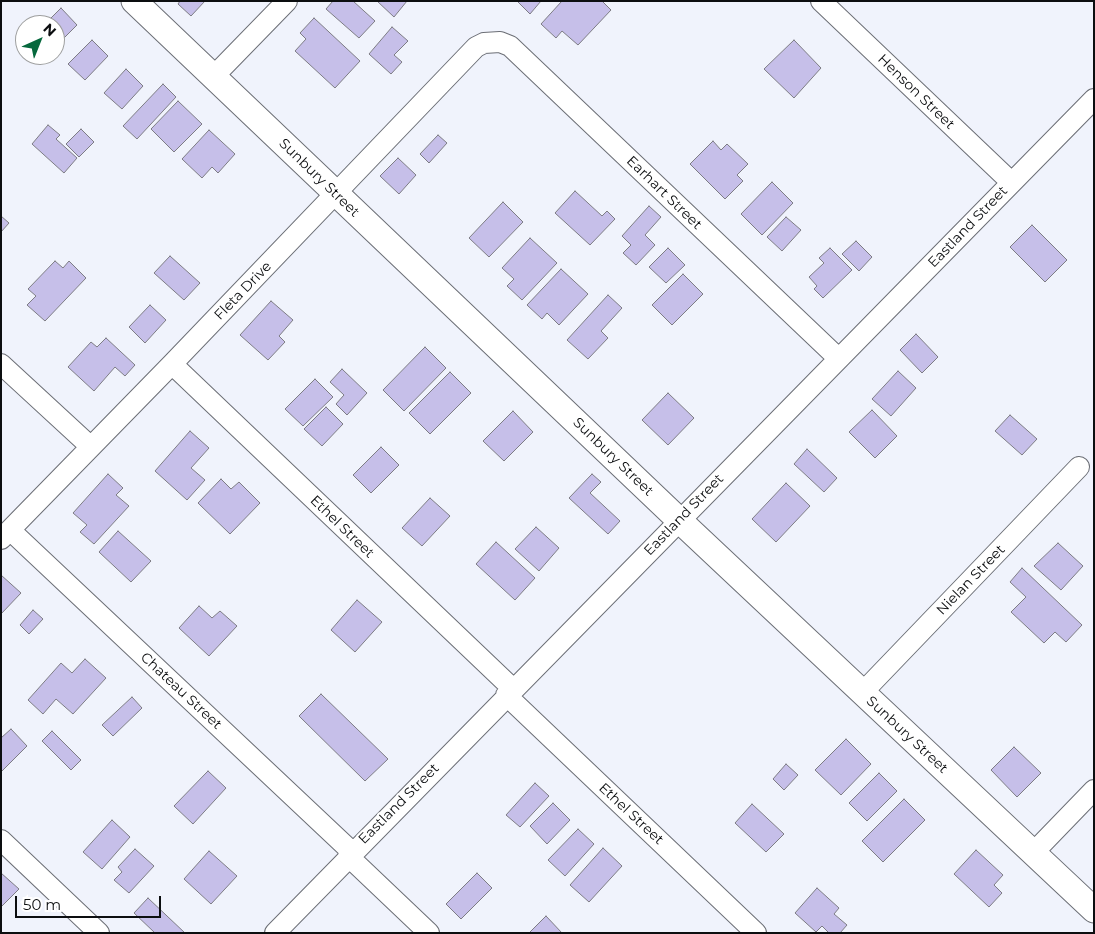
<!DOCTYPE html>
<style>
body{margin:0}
#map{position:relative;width:1095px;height:934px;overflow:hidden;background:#f0f3fc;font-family:Montserrat,sans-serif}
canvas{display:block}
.frame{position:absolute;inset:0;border:2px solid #0c0e10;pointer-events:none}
.north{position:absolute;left:15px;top:15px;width:50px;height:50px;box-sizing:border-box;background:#fff;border:1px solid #9e9f9f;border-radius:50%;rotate:44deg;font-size:14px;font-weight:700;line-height:20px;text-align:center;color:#0c0e10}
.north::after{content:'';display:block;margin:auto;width:18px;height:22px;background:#06683d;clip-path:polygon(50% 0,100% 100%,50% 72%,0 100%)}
.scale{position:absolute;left:15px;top:896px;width:146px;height:22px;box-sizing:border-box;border:2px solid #0c0e10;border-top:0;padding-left:6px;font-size:15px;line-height:18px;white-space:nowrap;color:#0c0e10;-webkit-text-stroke:4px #fff;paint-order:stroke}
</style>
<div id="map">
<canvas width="1095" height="934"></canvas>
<div class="frame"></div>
<div class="north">N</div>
<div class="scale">50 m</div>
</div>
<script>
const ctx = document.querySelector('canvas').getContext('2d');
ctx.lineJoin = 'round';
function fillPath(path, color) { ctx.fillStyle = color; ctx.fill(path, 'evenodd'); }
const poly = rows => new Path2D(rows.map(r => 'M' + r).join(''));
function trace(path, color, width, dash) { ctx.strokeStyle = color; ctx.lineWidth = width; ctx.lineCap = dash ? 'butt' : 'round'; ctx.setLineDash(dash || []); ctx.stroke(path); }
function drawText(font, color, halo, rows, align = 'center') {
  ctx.font = font + ' Montserrat,sans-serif'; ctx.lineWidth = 4; ctx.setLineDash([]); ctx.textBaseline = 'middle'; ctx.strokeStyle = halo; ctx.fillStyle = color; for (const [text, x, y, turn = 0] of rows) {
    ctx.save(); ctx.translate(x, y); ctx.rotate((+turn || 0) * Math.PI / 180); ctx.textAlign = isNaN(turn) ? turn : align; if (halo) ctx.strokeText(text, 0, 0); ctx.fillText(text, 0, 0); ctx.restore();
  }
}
const building = poly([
 [180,1,205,1,191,16,178,4,180,1],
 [333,1,353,1,375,21,359,38,326,9,333,1],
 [377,1,407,1,394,17,377,1],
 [517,1,541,1,530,14,517,1],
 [562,1,602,1,611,10,578,45,562,31,556,38,541,24,562,1],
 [61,8,77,25,55,47,55,25,44,25,61,8],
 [314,18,360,61,335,88,295,51,306,39,300,33,314,18],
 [392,27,408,41,394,55,402,62,391,74,369,54,392,27],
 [92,40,108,56,85,80,68,64,92,40],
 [794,40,821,68,794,98,764,69,794,40],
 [126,69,143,86,122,109,104,93,126,69],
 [163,84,176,97,137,139,123,126,163,84],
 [178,101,202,124,174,152,151,129,178,101],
 [48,125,60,135,56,139,77,158,64,173,32,144,48,125],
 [81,129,94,142,79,157,66,144,81,129],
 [209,130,235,154,218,173,212,167,202,178,182,159,209,130],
 [438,135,447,143,429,163,420,154,438,135],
 [713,141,721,150,727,144,748,164,737,175,743,181,725,199,690,164,713,141],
 [398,158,416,175,399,194,380,176,398,158],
 [772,182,793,203,762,235,741,214,772,182],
 [575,191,602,216,607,211,615,219,590,245,555,213,575,191],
 [503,202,523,222,489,257,469,238,503,202],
 [649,206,661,217,645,235,655,245,636,265,623,253,631,245,622,236,649,206],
 [1,216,9,223,1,232,1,216],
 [786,217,801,230,782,251,767,237,786,217],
 [1032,225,1067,260,1045,282,1010,247,1032,225],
 [530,238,557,263,522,300,507,286,514,279,502,268,530,238],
 [856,241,872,257,859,271,842,254,856,241],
 [668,248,685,265,666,283,649,267,668,248],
 [830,248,852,270,823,298,814,289,817,286,809,277,824,263,819,258,830,248],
 [170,256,200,283,184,300,154,273,170,256],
 [55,261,63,268,69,261,86,278,45,321,27,305,36,296,28,289,55,261],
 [561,269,588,294,559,325,547,313,542,319,527,305,561,269],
 [683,274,703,294,672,325,652,305,683,274],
 [608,295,622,308,601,331,608,338,588,359,567,340,608,295],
 [271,301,293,320,279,336,285,342,268,360,240,335,271,301],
 [150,305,166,320,145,343,129,327,150,305],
 [916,334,938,357,922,373,900,350,916,334],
 [106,338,135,365,125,376,115,367,94,391,68,367,91,342,97,347,106,338],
 [425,347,446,368,404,411,383,390,425,347],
 [342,369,367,393,347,415,336,404,344,395,330,382,342,369],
 [898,371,916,388,891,416,872,399,898,371],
 [450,372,471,393,430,434,409,413,450,372],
 [315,379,333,397,303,426,285,409,315,379],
 [668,393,694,418,668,445,642,420,668,393],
 [326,407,343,424,322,446,304,429,326,407],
 [872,410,897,436,875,458,849,432,872,410],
 [513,411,533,432,504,461,483,441,513,411],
 [1010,415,1037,439,1022,455,995,431,1010,415],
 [190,431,209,448,191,468,205,480,187,500,155,471,190,431],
 [381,447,399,465,371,493,353,475,381,447],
 [807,449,837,478,824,492,794,464,807,449],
 [108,474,123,488,116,495,129,506,94,544,80,532,87,525,73,513,108,474],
 [592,474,601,482,590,493,620,521,608,534,569,498,592,474],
 [221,479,231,489,239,482,260,503,230,534,198,503,221,479],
 [786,483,810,506,776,542,752,519,786,483],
 [430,498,450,516,422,546,402,528,430,498],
 [536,527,559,548,539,571,515,549,536,527],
 [118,531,151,561,131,582,99,552,118,531],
 [496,542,535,578,515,600,476,564,496,542],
 [1058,543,1083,566,1061,590,1034,566,1058,543],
 [1022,568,1082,625,1066,642,1055,632,1044,643,1011,612,1026,597,1010,582,1022,568],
 [1,575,21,593,1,614,1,575],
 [357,600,382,622,355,652,331,630,357,600],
 [199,606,212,618,220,611,237,626,209,656,179,628,199,606],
 [33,610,43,619,29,634,20,625,33,610],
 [85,659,106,678,73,714,56,699,43,714,28,700,61,663,72,673,85,659],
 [321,694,388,759,365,781,299,716,321,694],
 [132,697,142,708,113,736,102,725,132,697],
 [11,729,27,746,1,772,1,738,11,729],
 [52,731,81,760,71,770,42,741,52,731],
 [846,739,871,764,841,795,815,770,846,739],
 [1014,747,1041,773,1017,797,991,770,1014,747],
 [786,764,798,775,784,790,773,779,786,764],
 [208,771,226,788,193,824,174,806,208,771],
 [879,773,897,791,867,821,849,803,879,773],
 [535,783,549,796,520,827,506,815,535,783],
 [904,799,925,820,883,862,862,841,904,799],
 [553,803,570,820,547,844,530,826,553,803],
 [752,804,784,834,766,852,735,823,752,804],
 [112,820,130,837,102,869,83,852,112,820],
 [578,829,594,844,565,876,548,860,578,829],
 [603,848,622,866,589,902,570,885,603,848],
 [135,849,154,866,129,893,114,880,122,872,118,867,135,849],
 [976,850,1003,875,994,885,1002,893,989,907,954,874,976,850],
 [209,851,237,876,211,904,184,879,209,851],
 [1,873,19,889,1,907,1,873],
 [477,873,492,888,461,919,446,904,477,873],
 [817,888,839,908,834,914,847,925,840,933,829,933,822,926,816,932,795,913,817,888],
 [148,898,185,933,155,933,134,913,148,898],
 [546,916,562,933,529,933,546,916]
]);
const minor = poly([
 [821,1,1011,182],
 [214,76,287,1],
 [1,364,91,447],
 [172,364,513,689],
 [10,530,352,852],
 [1,539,172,364,476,47,484,43,500,42,510,46,838,358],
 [862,693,1079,467],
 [506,695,756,933],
 [1,840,99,933],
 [1034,852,1094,790],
 [348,856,429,933],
 [275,933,1094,99]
]);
const tertiary = poly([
 [134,1,679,520,1094,910]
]);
const streetNames = [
 ["Henson Street",916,92,44],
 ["Sunbury Street",319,178,44],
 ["Earhart Street",664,193,44],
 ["Eastland Street",968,227,-46],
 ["Fleta Drive",243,291,-46],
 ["Sunbury Street",613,457,44],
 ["Eastland Street",684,515,-46],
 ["Ethel Street",342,527,44],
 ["Nielan Street",971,580,-46],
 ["Chateau Street",181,691,43],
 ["Sunbury Street",907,735,43],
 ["Eastland Street",399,804,-45],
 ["Ethel Street",631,814,43]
];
fillPath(building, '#c6bfe9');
trace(building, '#7d7c84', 1);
trace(minor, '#6b6e75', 22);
trace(tertiary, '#6b6e75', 27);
trace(minor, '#fff', 20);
trace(tertiary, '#fff', 25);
drawText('14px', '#0c0e10', '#fff', streetNames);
</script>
